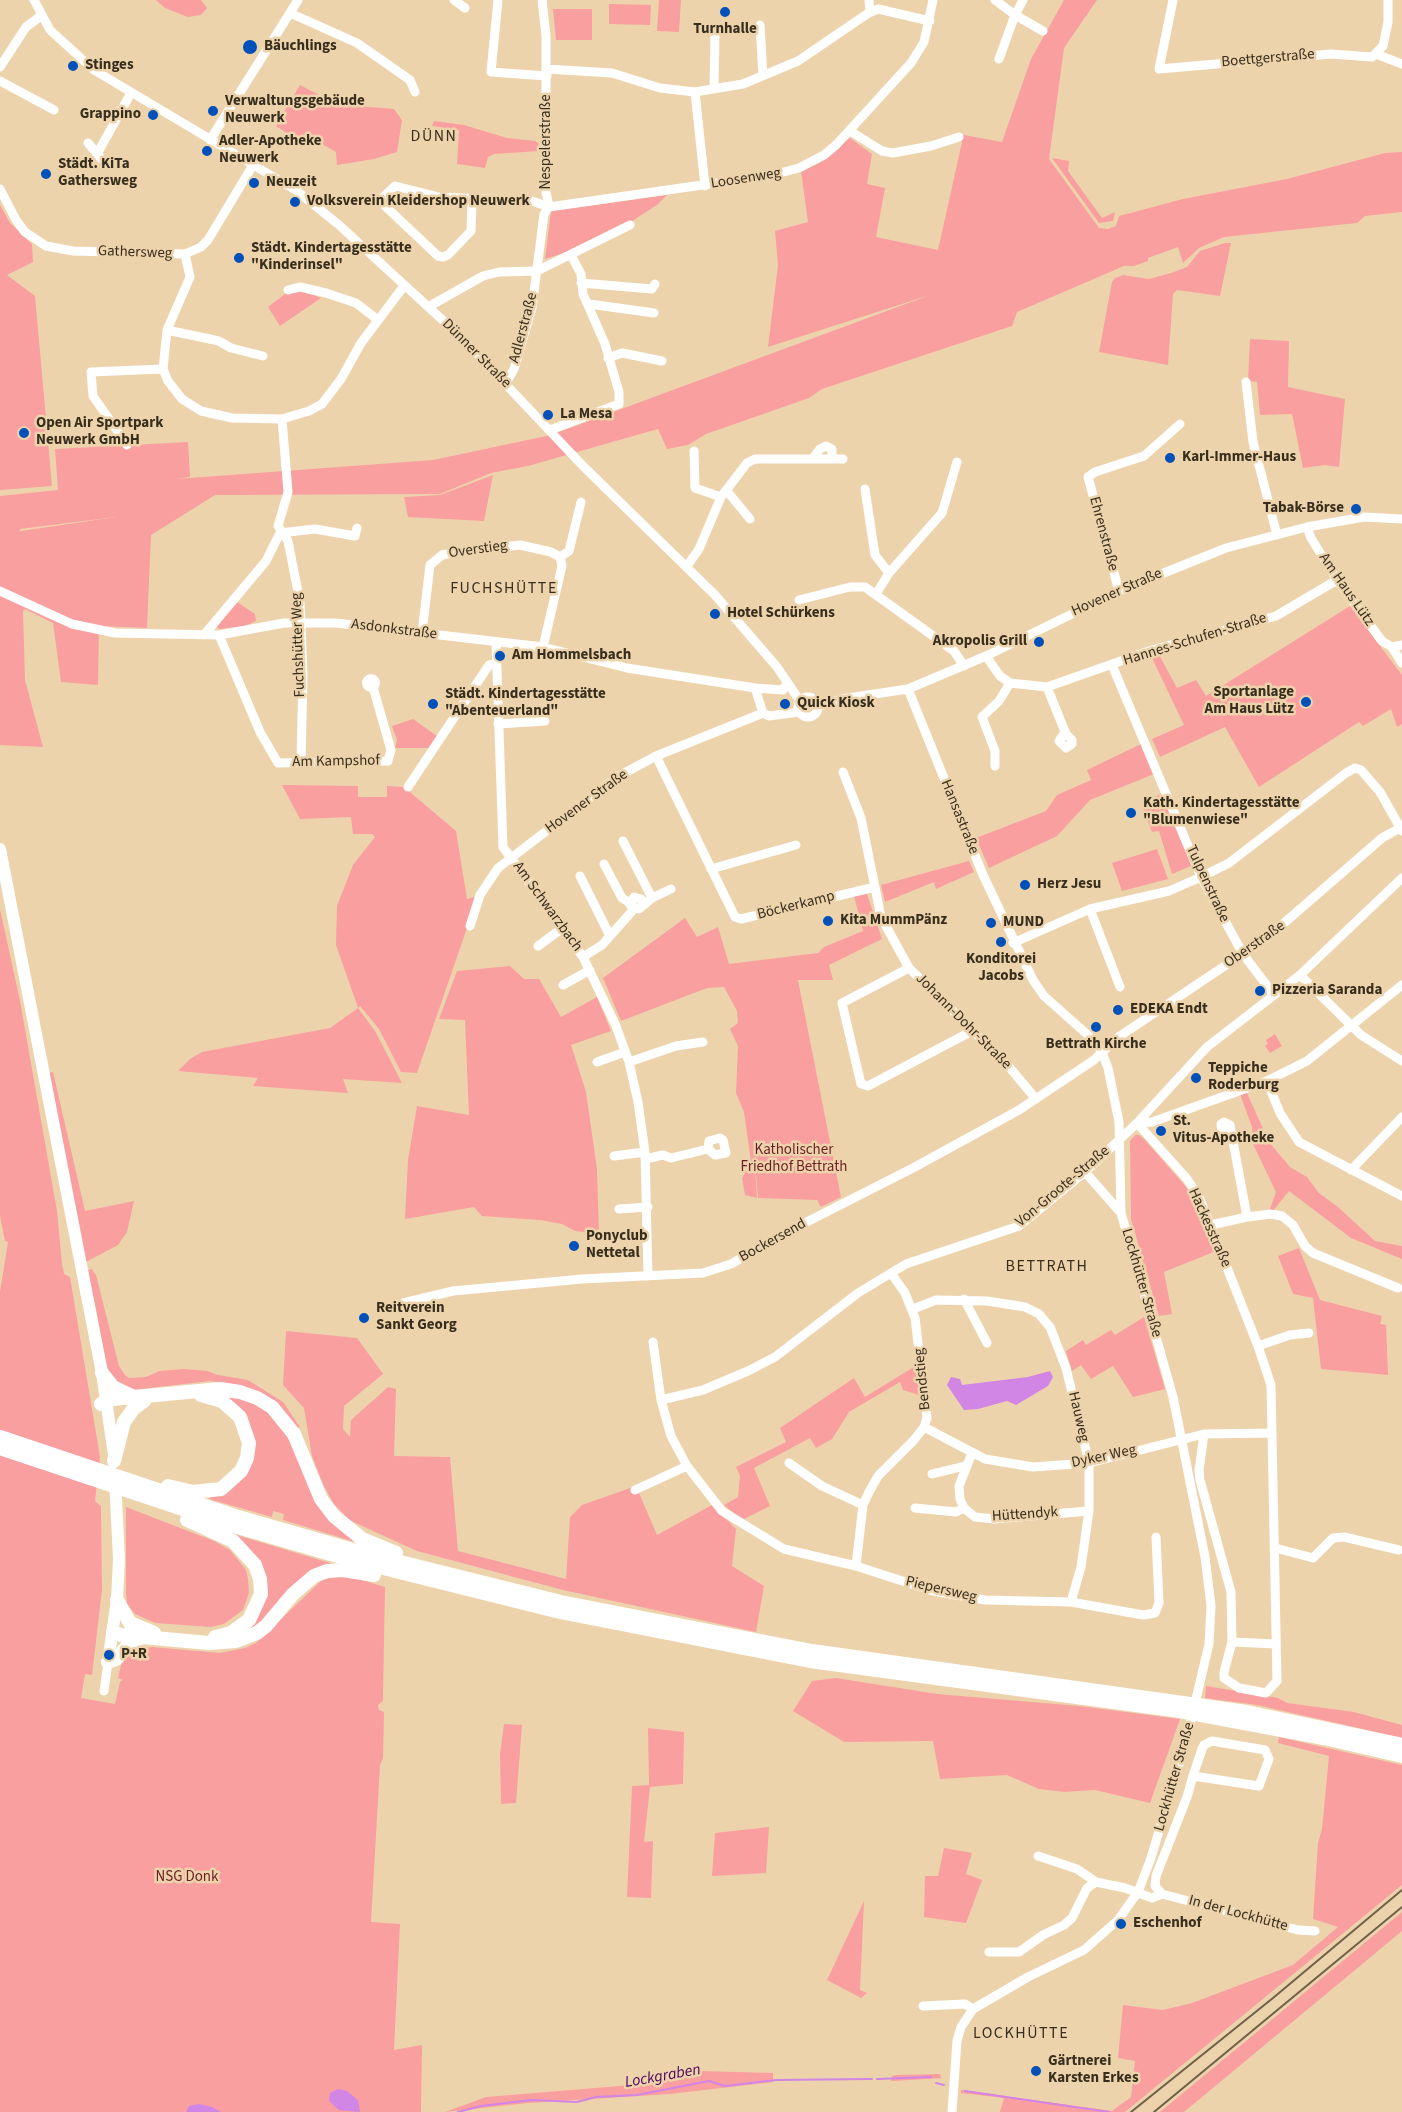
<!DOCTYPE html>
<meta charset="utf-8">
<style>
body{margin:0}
canvas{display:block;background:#edd3ab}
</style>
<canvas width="1402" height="2112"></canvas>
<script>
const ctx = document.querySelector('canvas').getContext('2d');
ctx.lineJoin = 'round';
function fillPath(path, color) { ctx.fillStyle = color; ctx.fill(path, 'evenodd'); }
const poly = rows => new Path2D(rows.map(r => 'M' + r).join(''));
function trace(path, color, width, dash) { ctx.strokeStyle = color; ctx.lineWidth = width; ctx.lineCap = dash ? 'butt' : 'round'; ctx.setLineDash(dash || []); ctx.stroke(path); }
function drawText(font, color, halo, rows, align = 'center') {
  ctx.font = font + ' "Source Sans 3",sans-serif'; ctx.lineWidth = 5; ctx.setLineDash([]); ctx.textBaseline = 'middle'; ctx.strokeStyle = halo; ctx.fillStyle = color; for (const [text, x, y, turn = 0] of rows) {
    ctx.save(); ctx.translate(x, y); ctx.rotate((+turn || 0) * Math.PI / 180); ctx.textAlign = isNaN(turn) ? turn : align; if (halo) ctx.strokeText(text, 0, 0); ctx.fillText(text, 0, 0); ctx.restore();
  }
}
const green = poly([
 [156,0,201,0,207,8,201,15,188,17,165,8],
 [659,0,681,0,679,32,657,31],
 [1064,0,1097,0,1064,48,1049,159,1099,228,1108,229,1116,226,1119,216,1183,199,1287,179,1385,153,1402,152,1402,212,1365,216,1357,223,1224,237,1199,248,1183,263,1178,247,1148,258,1148,261,1134,266,1124,266,1017,312,1012,326,822,389,809,398,706,434,688,445,667,449,658,429,528,466,491,473,440,494,215,495,151,535,147,628,99,626,98,685,61,682,53,623,25,609,23,611,25,680,43,747,0,745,0,496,58,490,55,449,188,442,190,477,176,479,433,460,551,435,930,295,768,347,778,265,775,231,808,222,801,171,819,163,850,138,872,154,867,184,885,188,876,237,938,250,962,142,959,134,1002,142,1031,59],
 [116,517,21,531,20,531,20,529],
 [609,4,651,5,650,25,609,24],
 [553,9,592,9,592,40,556,40],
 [300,85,327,99,347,105,394,109,402,120,397,152,374,159,337,165,336,152,306,135,295,138,288,134,276,126],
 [434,121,464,125,507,138,535,141,538,143,539,151,494,154,488,157,485,168,457,164,459,130,432,126],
 [1052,158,1069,161,1068,171,1102,218,1115,212,1113,221,1099,223],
 [667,195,657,205,626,225,570,251,545,259,551,211],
 [0,205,10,223,32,244,33,262,7,275,35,296,52,486,0,490],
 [1225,243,1231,243,1220,296,1177,290,1173,294,1168,365,1099,352,1112,282,1115,278,1123,275,1149,279,1171,273,1187,267,1200,251],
 [299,290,321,298,280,326,268,307,289,291],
 [1250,339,1289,341,1288,387,1345,399,1339,467,1325,465,1303,468,1292,414,1260,415,1257,382,1248,381],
 [493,475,484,521,408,517,404,497,440,495],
 [234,600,255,614,256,621,245,626,219,629,215,624],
 [1350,606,1402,675,1402,724,1397,727,1391,709,1363,726,1359,722,1259,787,1225,727,1160,757,1152,739,1184,725,1151,656,1158,653,1177,688,1196,680,1206,696],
 [413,719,437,736,430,748,395,748,397,740,392,726],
 [1141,744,1154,774,1090,800,1057,836,989,868,976,838,1046,811,1057,795,1091,780,1087,770],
 [282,785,358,786,358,797,387,797,387,786,404,787,456,831,467,899,478,896,417,1073,401,1072,379,1029,360,1006,358,1008,375,1031,402,1083,343,1079,348,1093,253,1086,258,1078,178,1071,190,1059,202,1052,330,1028,358,1008,336,945,337,906,353,865,375,837,372,834,353,834,351,817,300,819],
 [1164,793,1190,860,1191,866,1172,874,1159,831,1152,832,1142,806,1154,797],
 [1157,849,1168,879,1122,891,1112,863],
 [969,861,974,872,936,889,934,882,885,902,881,885],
 [867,894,882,939,829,965,833,980,798,980,841,1197,821,1207,817,1200,758,1198,754,1152,757,1198,745,1195,742,1178,751,1162,744,1112,736,1093,738,1046,730,1029,738,1023,737,1011,724,987,707,988,621,1021,603,978,685,918,697,937,718,927,729,964,818,953,824,947,863,931,854,896],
 [0,909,20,1001,57,1211,62,1264,64,1274,70,1277,100,1457,95,1501,101,1506,102,1590,92,1675,85,1674,81,1698,115,1704,120,1682,123,1680,118,1678,121,1665,129,1653,139,1649,152,1647,220,1653,245,1648,256,1643,322,1580,335,1577,352,1577,385,1587,383,1695,383,1701,378,1705,379,1710,384,1712,383,1758,380,1765,371,1922,400,1924,394,2050,422,2045,421,2112,0,2112,0,1292,8,1242,5,1241,0,1216],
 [510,966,524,979,539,979,561,1017,597,997,611,1031,571,1045,586,1092,597,1169,599,1234,575,1231,562,1224,540,1220,482,1216,474,1207,405,1219,408,1160,417,1106,469,1115,465,1020,439,1019,457,971],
 [1275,1034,1282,1046,1270,1053,1265,1046,1268,1044,1266,1040],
 [53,1072,85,1211,134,1201,127,1232,118,1245,86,1262,48,1073],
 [1246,1091,1269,1142,1290,1167,1307,1177,1319,1193,1338,1207,1375,1241,1402,1246,1402,1259,1351,1238,1289,1191,1273,1211,1269,1212,1276,1192,1253,1144,1252,1127,1240,1094],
 [1135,1135,1139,1135,1145,1140,1187,1188,1216,1251,1164,1272,1172,1314,1159,1316,1131,1219,1130,1141],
 [1299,1248,1320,1300,1382,1316,1380,1324,1386,1325,1388,1375,1321,1369,1313,1298,1293,1294,1278,1256],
 [92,1269,96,1275,119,1366,125,1375,129,1378,146,1377,159,1371,184,1369,207,1371,218,1375,248,1380,283,1402,300,1427,297,1428,224,1383,210,1381,133,1390,121,1387,108,1371,88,1270],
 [1144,1317,1165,1389,1133,1397,1113,1366,1091,1379,1081,1365,1072,1371,1066,1351,1083,1340,1086,1345,1111,1330,1115,1335],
 [286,1331,357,1338,383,1374,344,1406,343,1429,350,1437,351,1420,388,1387,396,1389,394,1456,450,1457,458,1551,566,1579,570,1517,582,1505,636,1486,657,1535,712,1505,736,1529,732,1566,764,1586,756,1632,563,1590,417,1551,349,1520,333,1503,323,1484,312,1456,304,1408,283,1385],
 [917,1365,922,1396,903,1390,900,1382,849,1412,832,1439,816,1448,810,1438,754,1468,770,1506,742,1520,724,1505,738,1497,740,1476,736,1467,786,1442,780,1428,854,1378,865,1397],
 [223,1392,269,1409,355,1542,283,1520,284,1514,273,1511,272,1517,209,1499,251,1451],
 [126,1507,214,1541,230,1550,246,1570,248,1579,249,1593,243,1610,224,1624,211,1627,155,1623,135,1614,127,1604,126,1592],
 [230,1533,330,1563,330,1565,262,1624,232,1636,264,1587],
 [836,1678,937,1694,1079,1706,1180,1719,1150,1803,1095,1790,1064,1792,1039,1789,1007,1775,940,1779,933,1741,844,1742,793,1711,812,1681],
 [1206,1686,1278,1698,1287,1703,1354,1712,1402,1725,1402,1738,1257,1705,1205,1698],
 [504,1724,522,1725,516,1803,501,1804,500,1754],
 [648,1728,684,1732,683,1784,650,1787,644,1842,653,1841,651,1898,627,1897,632,1786,649,1785],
 [1279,1737,1402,1765,1402,1885,1125,2112,1000,2112,1004,2098,961,2093,961,2090,1112,2111,1131,2097,1135,2061,1118,2058,1123,2005,1163,2010,1192,2003,1293,1965,1338,1927,1313,1919,1318,1843,1322,1829,1329,1756,1278,1743],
 [769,1827,766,1873,712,1876,715,1833],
 [944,1848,972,1853,966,1874,982,1880,966,1923,924,1917,925,1876,938,1876],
 [864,1901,860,1990,867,1993,861,1998,827,1980],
 [1402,1912,1402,1931,1184,2112,1160,2112],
 [698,2071,773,2073,773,2082,670,2094,528,2103,445,2112,486,2097,656,2083],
 [940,2074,941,2078,945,2078,891,2081,892,2076,896,2075]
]);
const water = poly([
 [1050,1371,1053,1377,1048,1386,1016,1405,1007,1401,978,1409,964,1410,947,1385,951,1377,960,1379,962,1385,1028,1377],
 [338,2089,347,2091,358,2100,360,2112,339,2110,329,2101,330,2093],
 [199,2104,212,2107,221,2112,186,2112,189,2106]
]);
const stream = poly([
 [877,2079,931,2077],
 [936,2083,944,2085],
 [965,2091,1109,2112],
 [458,2112,481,2106,531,2100,577,2102,596,2097,637,2095,709,2081,725,2086,776,2080,872,2079]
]);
const minor = poly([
 [34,0,50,30,94,70,297,191,339,225,461,337,583,466,715,595,777,667,800,701],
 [454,0,465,8],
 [498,0,491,72,547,76],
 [542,0,546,36,546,192,549,207],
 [869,0,870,12],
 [995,0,1015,15,1023,0],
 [1173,0,1159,69,1331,54,1372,57,1383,46,1388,22,1388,0],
 [290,13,357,43,410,80,415,92],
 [760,25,763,76],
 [1376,54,1402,64],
 [999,59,1015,15,1043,31],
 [0,67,26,27,41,16],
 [546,69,612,73,660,88,695,92,743,84,798,61,867,14,878,9,930,21],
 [0,81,54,110],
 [714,89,715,33],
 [695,92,705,186],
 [850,131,882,151,893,153,931,146,959,137],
 [210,140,298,0],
 [88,143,105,163],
 [97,154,131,93],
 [0,189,16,220,25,232,46,246,73,251,185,254,201,247,208,240,253,165],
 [472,200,471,231,448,255,443,257,438,256,385,206,382,198,395,186,439,197,532,201,549,207,772,175,799,168,824,155,836,145,911,63,924,42,933,0],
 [185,254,190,277,167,330,163,369,168,381,182,399,201,411,232,418,282,419,309,411,322,404,341,379,361,343,404,286],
 [581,283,652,289,655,284],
 [288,290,300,287,326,293,356,303,378,320],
 [589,304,654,313],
 [428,307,483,276,499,272,537,271,630,225],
 [167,330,219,341,231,348,263,356],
 [608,358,622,353,662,361],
 [1246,382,1253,442,1277,535],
 [506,383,514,369,532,308,544,214,549,207],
 [282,419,288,492,278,526,288,541,300,602,303,674,301,762],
 [550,430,619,404,619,392,605,344,583,294,581,274,571,255],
 [127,445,93,396,91,372,163,369],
 [694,451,695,488,721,497],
 [813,458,820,449,826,446,832,449,832,459],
 [865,489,875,555,889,573],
 [726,490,750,519],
 [1307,527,1311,538,1337,580,1382,641,1392,647,1402,645],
 [280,533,315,529,355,536,357,528],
 [560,557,569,551,581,502],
 [687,566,699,549,721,497,747,463,755,459,843,459],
 [0,591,72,624,115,633,219,635,284,623,336,623,543,647,627,668,755,688,783,690,787,683],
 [1119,591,1088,477,1095,472,1144,456,1180,424],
 [876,594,889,573,942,513,957,462],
 [799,600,850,587,865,587,954,651,964,666],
 [422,633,430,565,442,555,452,553,520,545,551,552,560,557,562,566,543,647],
 [204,635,266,561,280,533],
 [219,635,260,732,278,763,388,761,391,750,373,687],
 [496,642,503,847,583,957,616,1026,629,1062,638,1102,645,1152,648,1276],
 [1392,647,1402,663],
 [986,656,1000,676,1010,683,1047,687,1152,650,1276,616,1337,580],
 [1112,665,1201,877,1243,954,1274,995],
 '366.5 683a4.5 4.5 0 1 1 9 0a4.5 4.5 0 1 1-9 0Z',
 [1047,687,1066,734,1072,740,1072,744,1066,748,1059,741,1063,735,1066,734],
 [755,688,763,713],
 [908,689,983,875,1033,980,1044,996,1089,1036,1102,1052,1108,1068,1119,1122,1121,1213,1173,1397,1205,1557,1211,1606,1209,1644,1187,1737,1151,1858,1138,1892,1118,1920,1084,1950,1028,1977,973,2009,961,2027,957,2041,952,2112],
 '798 707a10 10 0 1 1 20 0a10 10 0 1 1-20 0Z',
 [818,707,841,699,908,689,986,656,1119,591,1226,548,1307,527,1364,517,1402,519],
 [498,724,545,721],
 [656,756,735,917,741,919,875,887],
 [995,766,995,751,982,717,999,701,1010,683],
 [843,772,861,818,881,917,909,968,1005,1062,1036,1099],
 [408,787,489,665,496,664],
 [623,841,652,898,639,909,630,905,634,897,641,899,643,903],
 [604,864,622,898,630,903],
 [711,869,796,845],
 [580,876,610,936],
 [652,898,671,889],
 [1090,909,1120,987],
 [470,926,480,895,498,868,617,777,656,756,763,713,769,716,799,712],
 [1013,943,1090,909,1169,891,1201,877,1229,863,1346,773,1355,768,1361,770,1380,792,1402,831],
 [538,946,564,927],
 [583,957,602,945,634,909],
 [909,968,842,1003,861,1084,868,1086,972,1031],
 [1300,975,1361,1035,1402,1061],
 [563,985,590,970],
 [597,1062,625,1052],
 [629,1062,676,1046,703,1042],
 [1267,1081,1280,1113,1299,1142,1402,1196],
 [1137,1123,1187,1179,1199,1197,1258,1346,1271,1385,1277,1681,1266,1693,1239,1688,1224,1678,1224,1672,1232,1642,1231,1592,1200,1480,1199,1470,1204,1434],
 [1137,1123,1152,1122,1267,1081,1307,1061,1402,985],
 [1229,1130,1222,1132,1221,1124,1224,1122,1230,1125,1247,1217],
 [614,1156,645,1152],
 [645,1159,663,1155,671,1158,708,1149,715,1155,726,1153,723,1140,720,1138,709,1141,708,1149],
 [1351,1170,1402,1117],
 [1085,1172,1121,1213],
 [619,1209,648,1207],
 [1211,1225,1247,1217,1271,1214,1282,1216,1293,1225,1305,1246,1313,1253,1398,1288],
 [964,1299,987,1343],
 [403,1303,453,1291,582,1279,703,1273,731,1264,785,1233,913,1168,1019,1110,1094,1060,1117,1038,1268,937,1382,838,1400,828],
 [913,1309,936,1300,987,1301,1025,1307,1039,1314,1050,1327,1066,1368,1089,1463,1089,1511,1081,1567,1071,1602],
 [653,1342,661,1400,671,1436,687,1466,722,1511,784,1549,856,1566,933,1591,985,1600,1071,1602,1143,1615,1155,1613,1159,1603,1156,1537],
 [1258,1346,1290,1335,1309,1333],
 [661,1400,703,1390,748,1371,775,1357,858,1293,906,1264,1019,1226,1085,1172,1137,1123,1207,1047,1300,975,1402,878],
 [924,1427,985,1459,1033,1467,1089,1463,1204,1434,1272,1433],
 [972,1453,959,1486,960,1499,964,1508,975,1517,994,1519,1089,1511],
 [789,1463,822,1486,863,1505],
 [932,1474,965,1466],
 [635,1490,687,1466],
 [915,1508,956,1512,964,1508],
 [1275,1548,1313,1558,1333,1538,1344,1537,1399,1550],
 [856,1566,863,1505,869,1492,878,1476,914,1440,924,1427,927,1418,915,1318,905,1293,891,1273],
 [1232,1642,1276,1644],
 [104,1691,108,1662],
 [1038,1856,1077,1869,1096,1882],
 [1162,1894,1155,1886,1156,1876,1187,1797,1193,1776,1202,1749,1204,1745,1212,1741,1265,1750,1269,1759,1259,1786,1193,1776],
 [989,1952,1019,1952,1043,1935,1064,1925,1072,1918,1087,1888,1096,1882,1125,1888,1152,1898,1162,1894,1298,1930,1315,1931],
 [923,2006,965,2004,973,2009]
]);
const major = poly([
 [0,849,102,1373,114,1455],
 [108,1662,117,1600,119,1559,115,1479]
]);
const highway = poly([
 [102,1373,113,1387,132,1396],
 [101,1404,113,1399,220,1389,240,1392,257,1398,272,1407,294,1434,321,1499,334,1516,362,1539,396,1553],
 [0,1437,235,1516,360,1552,561,1602,812,1651,1247,1712,1402,1745],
 [0,1448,234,1526,355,1561,560,1612,810,1661,1180,1711,1324,1738,1402,1756],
 [114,1461,124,1422,134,1408,144,1401],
 [168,1486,193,1492,221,1489,241,1471,247,1458,249,1443,240,1417,222,1401,201,1395],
 [187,1520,233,1541,255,1565,260,1579,261,1594,249,1620,231,1633,215,1637],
 [117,1600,130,1623,154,1633],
 [113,1632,121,1635,209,1643,236,1641,257,1633,266,1626,293,1594,314,1576,327,1571,343,1570,374,1575],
 [108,1662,116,1659,131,1642,141,1638]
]);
const rail = poly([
 [1131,2112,1273,1998,1402,1890],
 [1154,2112,1402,1907]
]);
const markers = [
 [725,12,6,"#0050ba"],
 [250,47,8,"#0050ba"],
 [73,66,6,"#0050ba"],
 [213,111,6,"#0050ba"],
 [153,115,6,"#0050ba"],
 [207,151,6,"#0050ba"],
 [46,174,6,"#0050ba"],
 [254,183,6,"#0050ba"],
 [295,202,6,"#0050ba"],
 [239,258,6,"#0050ba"],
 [548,415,6,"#0050ba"],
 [24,433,6,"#0050ba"],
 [1170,458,6,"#0050ba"],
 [1356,509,6,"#0050ba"],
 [715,614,6,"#0050ba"],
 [1039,642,6,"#0050ba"],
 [500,656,6,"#0050ba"],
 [1306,702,6,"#0050ba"],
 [433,704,6,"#0050ba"],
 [785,704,6,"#0050ba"],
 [1131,813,6,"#0050ba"],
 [1025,885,6,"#0050ba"],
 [828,921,6,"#0050ba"],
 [991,923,6,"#0050ba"],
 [1001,942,6,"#0050ba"],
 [1260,991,6,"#0050ba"],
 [1118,1010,6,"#0050ba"],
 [1096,1027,6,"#0050ba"],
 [1196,1078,6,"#0050ba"],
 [1161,1131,6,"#0050ba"],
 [574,1246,6,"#0050ba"],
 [364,1318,6,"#0050ba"],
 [109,1655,6,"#0050ba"],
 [1121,1924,6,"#0050ba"],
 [1036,2071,6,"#0050ba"]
];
const poiNames = [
 ["Turnhalle",725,30,"center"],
 ["Bäuchlings",264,47],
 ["Stinges",85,66],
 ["Verwaltungsgebäude",225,102],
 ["Neuwerk",225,119],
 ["Grappino",141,115,"right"],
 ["Adler-Apotheke",219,142],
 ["Neuwerk",219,159],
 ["Städt. KiTa",58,165],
 ["Gathersweg",58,182],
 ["Neuzeit",266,183],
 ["Volksverein Kleidershop Neuwerk",307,202],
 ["Städt. Kindertagesstätte",251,249],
 ["\"Kinderinsel\"",251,266],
 ["La Mesa",560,415],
 ["Open Air Sportpark",36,424],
 ["Neuwerk GmbH",36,441],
 ["Karl-Immer-Haus",1182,458],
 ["Tabak-Börse",1344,509,"right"],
 ["Hotel Schürkens",727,614],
 ["Akropolis Grill",1027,642,"right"],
 ["Am Hommelsbach",512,656],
 ["Sportanlage",1294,693,"right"],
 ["Am Haus Lütz",1294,710,"right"],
 ["Städt. Kindertagesstätte",445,695],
 ["\"Abenteuerland\"",445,712],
 ["Quick Kiosk",797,704],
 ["Kath. Kindertagesstätte",1143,804],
 ["\"Blumenwiese\"",1143,821],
 ["Herz Jesu",1037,885],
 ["Kita MummPänz",840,921],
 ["MUND",1003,923],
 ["Konditorei",1001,960,"center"],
 ["Jacobs",1001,977,"center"],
 ["Pizzeria Saranda",1272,991],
 ["EDEKA Endt",1130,1010],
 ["Bettrath Kirche",1096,1045,"center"],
 ["Teppiche",1208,1069],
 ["Roderburg",1208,1086],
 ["St.",1173,1122],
 ["Vitus-Apotheke",1173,1139],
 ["Ponyclub",586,1237],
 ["Nettetal",586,1254],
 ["Reitverein",376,1309],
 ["Sankt Georg",376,1326],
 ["P+R",121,1655],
 ["Eschenhof",1133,1924],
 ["Gärtnerei",1048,2062],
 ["Karsten Erkes",1048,2079]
];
const streetNames = [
 ["Boettgerstraße",1268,59,-5],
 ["Nespelerstraße",547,142,-90],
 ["Loosenweg",746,179,-9],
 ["Gathersweg",135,253,2],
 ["Adlerstraße",524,328,-75],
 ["Dünner Straße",476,354,45],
 ["Ehrenstraße",1103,534,75],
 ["Overstieg",478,550,-8],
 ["Am Haus Lütz",1346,590,55],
 ["Hovener Straße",1117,593,-24],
 ["Asdonkstraße",394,630,7],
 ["Hannes-Schufen-Straße",1195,640,-17],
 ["Fuchshütter Weg",299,645,-92],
 ["Am Kampshof",336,762,-1],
 ["Hovener Straße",587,802,-36],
 ["Hansastraße",959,817,68],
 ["Tulpenstraße",1207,884,65],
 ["Böckerkamp",796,906,-14],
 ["Am Schwarzbach",547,907,54],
 ["Oberstraße",1255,945,-35],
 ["Johann-Dohr-Straße",963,1022,45],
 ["Von-Groote-Straße",1063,1187,-40],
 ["Hackesstraße",1209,1228,66],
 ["Bockersend",773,1241,-29],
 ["Lockhütter Straße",1141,1283,74],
 ["Bendstieg",923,1379,-96],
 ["Hauweg",1078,1417,77],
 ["Dyker Weg",1104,1457,-12],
 ["Hüttendyk",1025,1515,-4],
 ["Piepersweg",941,1590,13],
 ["Lockhütter Straße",1175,1777,-74],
 ["In der Lockhütte",1238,1914,15]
];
const parkNames = [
 ["Katholischer",794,1151],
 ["Friedhof Bettrath",794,1168],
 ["NSG Donk",187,1878]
];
const neighbourhoodNames = [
 ["DÜNN",434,137],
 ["FUCHSHÜTTE",504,589],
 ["BETTRATH",1047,1267],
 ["LOCKHÜTTE",1021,2034]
];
const waterNames = [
 ["Lockgraben",663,2077,-10]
];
fillPath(green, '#f99fa0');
fillPath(water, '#d185e5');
trace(stream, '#d185e5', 2);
trace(minor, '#fff', 9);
trace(major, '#fff', 12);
trace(highway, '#fff', 14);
trace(rail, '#6f6049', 2);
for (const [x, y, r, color] of markers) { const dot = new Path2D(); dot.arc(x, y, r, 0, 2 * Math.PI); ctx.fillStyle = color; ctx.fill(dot); trace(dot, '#edd3ab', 2); }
drawText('bold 15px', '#382e1e', '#edd3ab', poiNames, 'left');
drawText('15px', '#382e1e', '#edd3ab', streetNames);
drawText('15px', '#6c1d25', '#edd3ab', parkNames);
ctx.letterSpacing = '1.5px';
drawText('16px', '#382e1e', '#edd3ab', neighbourhoodNames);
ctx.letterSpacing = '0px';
drawText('italic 16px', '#4e025e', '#edd3ab', waterNames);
</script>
